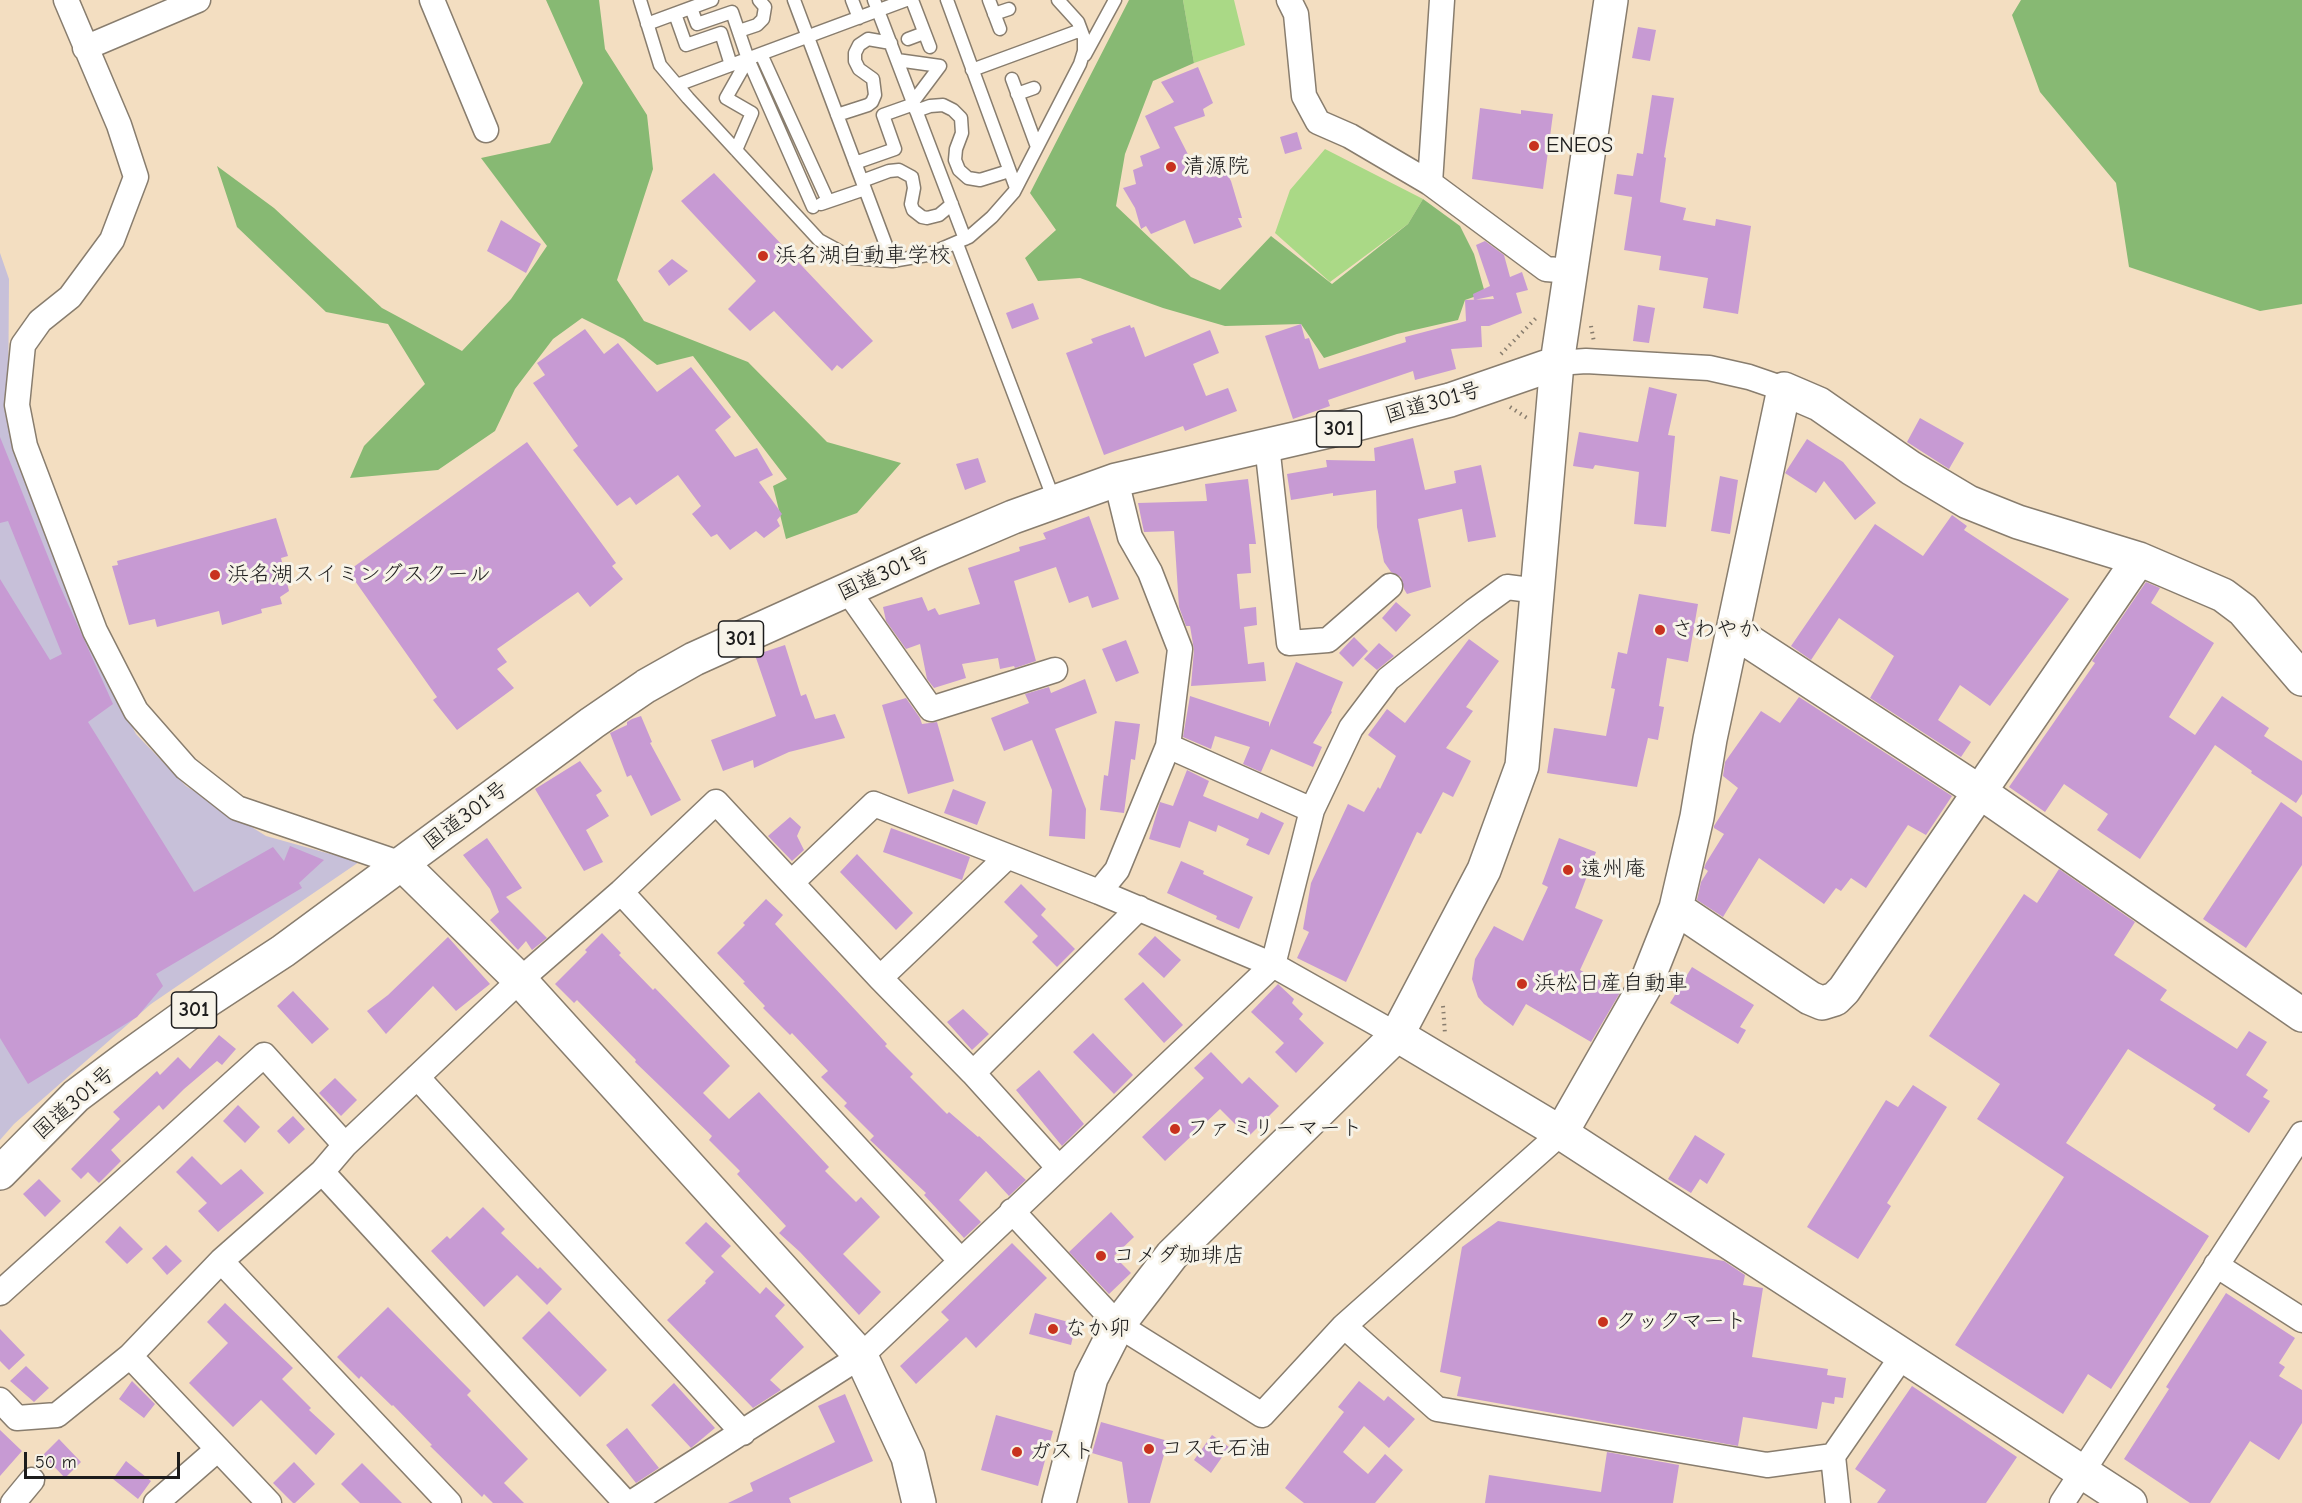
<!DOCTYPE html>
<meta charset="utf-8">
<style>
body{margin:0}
#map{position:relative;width:2302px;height:1503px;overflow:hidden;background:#f3dec1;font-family:"Comic Neue",sans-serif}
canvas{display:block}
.scale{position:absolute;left:24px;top:1452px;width:156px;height:27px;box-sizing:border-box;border:3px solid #1c1c1c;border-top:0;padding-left:8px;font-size:18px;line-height:21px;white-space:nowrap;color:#1c1c1c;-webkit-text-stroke:4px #f7f3e8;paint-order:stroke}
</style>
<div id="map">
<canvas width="2302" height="1503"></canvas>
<div class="scale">50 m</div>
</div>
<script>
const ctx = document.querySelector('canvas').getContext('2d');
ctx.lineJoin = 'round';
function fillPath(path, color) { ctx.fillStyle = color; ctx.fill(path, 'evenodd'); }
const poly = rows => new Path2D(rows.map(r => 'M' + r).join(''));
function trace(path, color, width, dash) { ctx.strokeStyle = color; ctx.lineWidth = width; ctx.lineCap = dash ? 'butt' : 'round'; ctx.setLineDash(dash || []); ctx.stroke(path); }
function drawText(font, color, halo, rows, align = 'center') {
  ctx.font = font + ' "Comic Neue","Klee One",sans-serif'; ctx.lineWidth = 6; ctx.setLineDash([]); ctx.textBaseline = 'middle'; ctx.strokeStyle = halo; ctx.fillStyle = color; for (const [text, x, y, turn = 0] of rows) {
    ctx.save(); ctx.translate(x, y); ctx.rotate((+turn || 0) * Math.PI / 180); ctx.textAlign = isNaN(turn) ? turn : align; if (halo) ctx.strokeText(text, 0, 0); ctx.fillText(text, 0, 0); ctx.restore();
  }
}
const industrial = poly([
 [0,253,9,279,8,423,88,640,136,734,186,786,266,836,359,862,151,1004,14,1124,0,1140]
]);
const green = poly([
 [1183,0,1234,0,1245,45,1194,63],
 [1325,149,1423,199,1408,224,1330,282,1275,233,1290,190]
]);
const forest = poly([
 [546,0,599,0,605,49,647,115,653,169,617,280,644,321,748,362,827,442,901,463,857,513,786,539,773,486,787,479,693,356,657,365,624,339,582,318,553,339,515,389,495,431,438,470,350,478,364,446,425,384,388,324,326,312,237,227,217,166,274,208,382,308,462,351,511,299,547,246,481,158,550,143,583,83],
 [1129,0,1183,0,1194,63,1153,81,1125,154,1116,206,1191,277,1220,290,1271,236,1332,284,1408,224,1423,199,1460,226,1474,254,1485,293,1465,300,1458,320,1397,334,1324,358,1301,324,1225,326,1163,308,1080,278,1038,281,1025,258,1056,230,1030,193],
 [2021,0,2302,0,2302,304,2260,311,2129,267,2116,183,2040,92,2012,15]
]);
const building = poly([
 [1638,27,1656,30,1650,61,1632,58],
 [1198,67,1213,103,1203,109,1205,116,1174,127,1199,176,1223,167,1231,181,1242,218,1238,218,1242,227,1194,244,1185,220,1151,234,1146,226,1141,229,1135,208,1123,188,1136,184,1133,170,1143,166,1140,156,1160,148,1145,116,1174,102,1161,82],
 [1652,95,1674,98,1664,157,1666,158,1660,202,1686,208,1683,220,1715,226,1716,219,1751,226,1738,314,1703,308,1708,278,1659,270,1661,256,1624,250,1632,197,1614,194,1617,174,1633,176,1637,153,1643,154],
 [1480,108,1521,114,1521,110,1553,114,1543,189,1472,179],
 [1297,132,1302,149,1285,154,1280,137],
 [714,173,873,341,842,369,837,365,832,371,774,311,750,331,728,309,756,281,681,201],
 [501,220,541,244,526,273,487,251],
 [1485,241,1504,255,1510,277,1522,272,1528,290,1516,293,1522,313,1489,326,1481,326,1482,347,1451,349,1456,369,1415,380,1413,371,1328,400,1330,406,1293,419,1265,336,1301,324,1305,339,1309,338,1319,369,1406,342,1405,337,1466,321,1465,300,1494,299,1493,296,1474,300,1473,294,1490,286,1476,245],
 [672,259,688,271,669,286,658,271],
 [1033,303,1039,319,1012,329,1006,313],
 [1638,305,1655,308,1649,343,1633,341],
 [1130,325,1131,328,1134,327,1145,357,1210,330,1219,353,1193,364,1206,396,1228,388,1237,411,1185,431,1183,426,1104,455,1066,353,1093,343,1091,339],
 [585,329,604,354,618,343,657,392,691,367,731,417,715,430,735,457,757,448,773,475,759,482,782,514,777,520,780,526,764,538,756,531,730,550,717,534,711,537,692,514,701,506,678,475,636,505,630,497,617,506,573,450,578,446,533,383,545,375,537,363],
 [1649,387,1677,394,1668,435,1675,436,1666,527,1634,524,1639,472,1595,465,1593,469,1573,466,1579,432,1638,442],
 [1920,418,1964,443,1949,469,1907,442],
 [0,437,59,584,113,704,88,722,194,892,273,847,284,861,290,846,324,860,299,883,302,888,156,974,163,986,137,1017,28,1084,0,1038,0,579,50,660,62,654,8,521,0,523],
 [1413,438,1425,490,1456,483,1454,471,1481,465,1496,537,1468,542,1462,509,1418,519,1431,587,1407,594,1404,589,1401,577,1391,572,1384,562,1377,527,1376,490,1333,496,1333,493,1291,500,1287,474,1327,467,1326,460,1375,461,1374,448],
 [1807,439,1843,462,1876,503,1855,520,1824,481,1816,493,1785,473],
 [527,442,616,563,612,566,623,579,590,607,578,592,497,649,507,662,497,669,514,688,457,730,433,700,437,697,348,571],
 [978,458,986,482,965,490,956,464],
 [1720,476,1738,480,1730,534,1711,531],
 [1248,479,1256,544,1249,544,1251,573,1237,574,1240,609,1256,607,1257,625,1244,627,1248,664,1264,662,1266,681,1191,686,1194,650,1190,626,1186,626,1179,607,1174,531,1144,532,1138,503,1207,501,1205,484],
 [1952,515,1967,526,1964,530,2069,599,1990,706,1960,685,1938,720,1971,742,1961,757,1870,698,1894,656,1839,618,1811,660,1791,646,1875,524,1923,556],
 [1089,516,1119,599,1092,608,1088,596,1069,603,1056,567,1014,581,1036,661,1015,668,1014,666,1000,669,998,658,962,664,966,678,934,688,927,679,920,644,906,649,886,621,883,607,922,597,928,611,935,608,939,615,980,604,968,568,1020,551,1019,547,1046,539,1043,533],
 [276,518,288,556,281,558,289,591,280,597,282,604,261,609,262,613,222,625,219,611,157,627,155,619,129,625,112,566,118,565,117,561],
 [2146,582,2160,588,2151,603,2214,643,2169,717,2195,735,2222,696,2269,728,2264,736,2302,761,2302,794,2296,803,2251,773,2252,771,2215,745,2140,859,2097,830,2108,814,2064,784,2045,812,2009,787,2095,663,2092,661],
 [1639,594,1698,604,1688,662,1667,658,1659,706,1664,707,1658,740,1648,738,1637,787,1547,773,1554,728,1606,736,1615,689,1611,688,1618,652,1627,654],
 [1396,602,1411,615,1396,632,1382,618],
 [1354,637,1368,651,1353,667,1339,653],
 [1469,639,1499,661,1466,707,1473,711,1446,748,1471,761,1453,797,1443,792,1421,834,1417,832,1346,982,1297,958,1309,932,1303,929,1311,883,1348,804,1364,812,1378,787,1380,789,1396,756,1368,735,1387,709,1405,723],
 [1126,640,1139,673,1116,682,1102,649],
 [1379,643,1394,656,1377,670,1364,659],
 [785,645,801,696,806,694,815,719,835,714,845,738,789,752,754,768,753,760,723,771,711,740,776,716,755,655],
 [1296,662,1343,682,1331,711,1332,712,1313,743,1322,747,1313,767,1271,749,1261,772,1243,764,1250,747,1215,736,1211,749,1183,737,1190,696,1269,722,1269,727],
 [1085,679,1097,713,1055,729,1086,809,1085,839,1049,836,1052,790,1032,740,1004,751,991,718,1029,703,1025,694,1049,687,1051,693],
 [1799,697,1952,796,1926,835,1908,825,1866,888,1851,878,1841,891,1836,888,1824,904,1759,858,1723,917,1697,900,1701,882,1708,871,1704,868,1706,863,1724,834,1714,828,1714,826,1738,788,1723,776,1725,762,1761,711,1780,723],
 [906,698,920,718,922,724,937,722,954,781,908,794,882,705],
 [641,716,652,742,650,743,681,800,651,816,631,775,627,777,610,733,627,725,627,722,632,719],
 [1115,721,1140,724,1135,760,1131,759,1124,813,1100,810,1104,775,1108,776],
 [580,761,602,791,596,795,609,816,586,830,603,862,584,871,535,789],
 [1187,770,1209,781,1203,796,1258,819,1261,812,1284,823,1269,855,1246,845,1249,839,1218,825,1216,832,1189,821,1180,848,1149,839,1160,802,1173,806],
 [953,789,986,802,977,825,944,813],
 [2281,802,2302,817,2302,865,2246,948,2203,919],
 [790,817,801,827,797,836,804,850,792,861,768,836],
 [891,828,970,857,962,880,883,852],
 [487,838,522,888,506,897,547,938,532,950,526,941,518,950,490,920,499,912,490,889,463,855],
 [1559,838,1596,852,1575,908,1603,920,1580,970,1621,991,1591,1042,1526,1004,1513,1026,1484,1004,1478,997,1472,979,1475,959,1494,926,1523,941,1548,887,1542,884],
 [857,854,913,913,896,930,840,872],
 [1181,861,1204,871,1203,874,1253,897,1239,929,1216,919,1217,916,1167,893],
 [2059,869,2135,922,2114,955,2167,990,2160,1000,2237,1049,2249,1031,2267,1042,2246,1075,2268,1090,2263,1097,2270,1101,2249,1133,2213,1109,2216,1105,2128,1049,2066,1143,2209,1236,2111,1389,2088,1374,2063,1414,1955,1345,2064,1177,1977,1119,2000,1084,1929,1036,2024,894,2037,903],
 [1021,884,1046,909,1041,915,1075,949,1057,967,1032,942,1038,936,1004,902],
 [766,899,783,915,775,924,887,1044,885,1046,913,1074,910,1077,947,1114,949,1112,978,1137,979,1136,1026,1180,1009,1196,986,1171,959,1200,981,1222,964,1238,924,1195,926,1193,870,1140,874,1136,844,1106,847,1103,821,1077,828,1071,792,1033,790,1035,763,1008,765,1006,743,983,745,982,717,953,745,925,743,923],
 [602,933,621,953,619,955,653,990,655,988,730,1066,703,1093,729,1119,759,1092,829,1167,825,1171,856,1202,861,1197,880,1217,843,1254,881,1292,859,1315,800,1252,779,1233,786,1226,737,1174,740,1171,709,1140,712,1136,635,1062,636,1060,577,1000,574,1003,555,984,587,952,585,950],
 [1155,936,1181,960,1164,978,1138,954],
 [448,937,490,984,456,1011,433,986,386,1034,367,1011,388,995],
 [1692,967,1754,1005,1740,1027,1746,1030,1738,1044,1670,1003],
 [1143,982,1183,1025,1164,1043,1124,999],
 [1278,984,1294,999,1292,1003,1303,1014,1299,1019,1324,1043,1296,1073,1275,1052,1284,1043,1251,1012],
 [293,991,329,1029,312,1044,277,1006],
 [963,1009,989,1034,972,1050,947,1022],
 [1093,1033,1133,1075,1114,1094,1073,1052],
 [219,1035,236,1049,222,1065,217,1061,184,1089,163,1110,159,1105,111,1150,121,1161,99,1183,88,1172,81,1179,71,1169,120,1119,113,1112,157,1071,160,1075,178,1057,190,1069],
 [1211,1052,1242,1084,1249,1077,1279,1106,1248,1137,1220,1109,1165,1161,1142,1137,1204,1078,1194,1068],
 [1039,1070,1084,1124,1062,1146,1016,1090],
 [335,1078,357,1100,341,1116,319,1093],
 [1913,1085,1947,1107,1887,1203,1891,1206,1858,1259,1807,1227,1886,1100,1898,1107],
 [238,1105,260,1127,245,1143,223,1121],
 [293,1116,305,1129,289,1144,277,1131],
 [1695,1135,1725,1154,1707,1184,1700,1179,1691,1193,1668,1179],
 [192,1156,221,1185,241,1169,264,1193,218,1232,198,1211,207,1203,176,1172],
 [39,1179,61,1201,45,1217,23,1194],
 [483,1207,505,1229,501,1233,538,1269,540,1267,562,1289,547,1305,517,1275,484,1307,431,1251,447,1236,450,1239],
 [1111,1212,1134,1237,1114,1256,1131,1273,1109,1294,1069,1252],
 [1498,1221,1724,1261,1745,1275,1743,1285,1763,1288,1752,1357,1828,1369,1827,1375,1846,1378,1843,1398,1835,1397,1834,1404,1822,1402,1817,1429,1743,1417,1738,1446,1457,1396,1461,1377,1440,1372,1462,1247],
 [706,1222,731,1246,721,1256,760,1294,766,1287,785,1305,775,1316,804,1347,770,1380,781,1390,753,1408,667,1320,706,1283,705,1281,714,1272,685,1243],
 [120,1226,143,1249,127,1264,105,1242],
 [1012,1243,1047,1278,976,1348,966,1337,916,1384,900,1366,949,1320,941,1312],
 [166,1245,182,1261,167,1275,152,1258],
 [2226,1293,2295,1338,2279,1363,2285,1367,2279,1376,2302,1390,2302,1423,2279,1460,2250,1441,2210,1503,2190,1503,2124,1459,2169,1389,2166,1387],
 [225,1303,293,1368,282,1379,311,1408,309,1410,335,1434,316,1455,261,1400,233,1427,189,1383,228,1343,207,1322],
 [388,1307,471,1391,467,1395,528,1459,504,1483,524,1503,493,1503,484,1494,482,1497,430,1446,432,1445,393,1405,392,1406,361,1376,359,1379,337,1357],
 [549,1311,607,1370,580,1397,522,1338],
 [1035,1313,1076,1324,1071,1345,1029,1334],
 [0,1329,25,1355,9,1370,0,1361],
 [26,1366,49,1388,34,1402,10,1381],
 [132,1381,155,1404,144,1418,119,1399],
 [1359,1381,1384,1401,1388,1396,1415,1419,1389,1448,1364,1426,1343,1452,1368,1474,1385,1454,1403,1470,1375,1503,1304,1503,1285,1488,1344,1412,1338,1407],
 [674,1383,715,1428,691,1448,651,1405],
 [1912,1386,2017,1457,1986,1503,1877,1503,1886,1490,1855,1469],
 [845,1394,873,1461,789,1498,791,1503,728,1503,753,1491,750,1483,835,1442,818,1406],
 [996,1415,1053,1431,1038,1486,981,1470],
 [1101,1422,1168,1441,1150,1503,1128,1503,1122,1462,1092,1453],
 [627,1428,659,1468,636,1483,606,1445],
 [0,1430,22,1451,0,1476],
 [1212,1435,1229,1447,1211,1473,1194,1460],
 [59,1439,81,1462,65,1478,43,1455],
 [1607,1452,1679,1465,1673,1503,1485,1503,1489,1475,1601,1492],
 [126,1461,151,1481,138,1499,113,1479],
 [294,1462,315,1484,295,1503,293,1503,273,1483],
 [362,1463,402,1503,360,1503,341,1484]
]);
const path = poly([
 [1591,326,1594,342],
 [1501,354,1538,316],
 [1510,407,1527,418],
 [1443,1006,1445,1034]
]);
const lane = poly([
 [640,0,660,65,688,98,819,240,852,258,892,261,927,255,969,237,992,217,1014,192,1080,64,1084,51,1084,38,1078,22,1058,0],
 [794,0,892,261],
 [852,0,859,18],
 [874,0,965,239],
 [912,0,930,47],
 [947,0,1016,188],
 [989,0,1000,29],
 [691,8,697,24,732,12,748,59,813,207],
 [675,14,686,45,721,33,731,65],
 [994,14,1009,9],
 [647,24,712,0],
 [739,31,757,25,763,19,765,7,759,0],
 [908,39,924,33],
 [761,54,828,201],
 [1085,55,1115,0],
 [897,60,940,66,913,102],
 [972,70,1081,30],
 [1012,79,1037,147],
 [677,85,906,0],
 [1017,94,1034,88],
 [916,111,930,106,943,105,953,110,961,118,962,133,956,149,955,160,959,170,968,178,980,180,1009,171],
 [837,115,868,105,872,102,875,95,873,79,859,69,855,61,855,53,859,45,868,39,891,43],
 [736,150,752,113,726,98,748,59],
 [855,163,895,149,883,115,914,104],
 [862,181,889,171,899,170,912,177,914,188,911,204,913,210,922,217,927,218,939,215,952,204],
 [821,204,865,189],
 [957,244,1054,500]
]);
const street = poly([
 [66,0,119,125,136,177,112,240,70,297,40,321,23,345,17,405,25,446,95,631,136,711,186,768,237,808,402,864],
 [432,0,486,130],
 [1289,0,1296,14,1304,96,1318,122,1350,136,1430,183,1546,269,1571,271],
 [85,48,198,0],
 [1430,183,1442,0],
 [1557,363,1586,361,1709,368,1749,377,1784,389],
 [1267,445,1289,643,1328,640,1390,586],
 [848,591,931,709,1055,670],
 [1168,746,1312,810],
 [792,882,874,804,1099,892,1273,965,1397,1035],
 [621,892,961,1261],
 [1099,892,1117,870,1168,746,1180,649,1150,572,1130,537,1116,480],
 [880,978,1007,857],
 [973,1073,1139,908],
 [417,1077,743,1433],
 [322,1172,626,1503],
 [1012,1211,1118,1325,1262,1415,1344,1326,1561,1133],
 [221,1261,449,1503],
 [2216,1265,2302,1320],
 [0,1293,264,1055,345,1145],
 [1344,1326,1437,1409,1767,1465,1833,1456,1903,1355],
 [130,1356,269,1503],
 [0,1400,17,1418,57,1415,130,1356,221,1261,322,1172,345,1145,520,980,621,892,716,802,880,978,973,1073,1058,1167],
 [1833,1456,1838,1503],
 [13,1503,32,1480],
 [156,1503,218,1449],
 [631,1503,861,1356,1273,965,1312,810,1351,728,1388,679,1474,611,1507,587,1538,591],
 [2062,1503,2302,1134]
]);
const secondary = poly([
 [1733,631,1980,792,2302,1015],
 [402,864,520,980,861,1356,908,1457,919,1503],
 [1676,908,1810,998,1822,1003,1835,999,1844,990,2139,559],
 [1397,1035,1561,1133,2130,1503],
 [1561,1133,1645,986,1676,908,1697,817,1710,739,1784,389,1819,404,1911,468,1968,502,2018,522,2139,559,2223,595,2243,610,2302,679],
 [1059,1503,1091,1378,1118,1325,1172,1255,1397,1035,1484,870,1522,766,1557,363]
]);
const highway = poly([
 [0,1173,76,1096,128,1057,196,1008,283,951,592,723,646,686,694,659,931,552,1013,517,1116,480,1329,431,1450,400,1557,363,1611,0]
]);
const markers = [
 [1534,146,6,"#c8321e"],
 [1171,167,6,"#c8321e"],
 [763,256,6,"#c8321e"],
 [215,575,6,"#c8321e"],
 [1660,630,6,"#c8321e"],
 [1568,870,6,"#c8321e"],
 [1522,984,6,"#c8321e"],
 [1175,1129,6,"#c8321e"],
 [1101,1256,6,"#c8321e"],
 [1603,1322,6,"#c8321e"],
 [1053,1329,6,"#c8321e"],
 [1149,1449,6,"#c8321e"],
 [1017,1452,6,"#c8321e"]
];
const shields = [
 [1339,429,45],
 [741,639,45],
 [194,1010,45]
];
const shieldNames = [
 ["301",1339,429],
 ["301",741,639],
 ["301",194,1010]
];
const poiNames = [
 ["ENEOS",1546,146],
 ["清源院",1183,167],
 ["浜名湖自動車学校",775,256],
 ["浜名湖スイミングスクール",227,575],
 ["さわやか",1672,630],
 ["遠州庵",1580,870],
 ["浜松日産自動車",1534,984],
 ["ファミリーマート",1187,1129],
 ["コメダ珈琲店",1113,1256],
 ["クックマート",1615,1322],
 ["なか卯",1065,1329],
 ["コスモ石油",1161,1449],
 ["ガスト",1029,1452]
];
const streetNames = [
 ["国道301号",1433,403,-16],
 ["国道301号",884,574,-25],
 ["国道301号",466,816,-37],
 ["国道301号",74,1103,-41]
];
fillPath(industrial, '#c7c0d9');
fillPath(green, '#aad986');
fillPath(forest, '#87b973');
fillPath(building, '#c79ad3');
trace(lane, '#887d6e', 15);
trace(street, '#887d6e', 27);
trace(secondary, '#887d6e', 36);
trace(highway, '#887d6e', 36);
trace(path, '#887d6e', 4, [1.5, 4.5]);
trace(lane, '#fff', 12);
trace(street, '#fff', 24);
trace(secondary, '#fff', 33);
trace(highway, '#fff', 33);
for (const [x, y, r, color] of markers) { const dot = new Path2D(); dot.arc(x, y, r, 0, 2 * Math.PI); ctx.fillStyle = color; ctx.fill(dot); trace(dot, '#f7f3e8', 2); }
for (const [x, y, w] of shields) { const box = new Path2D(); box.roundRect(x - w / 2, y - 18, w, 36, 4.5); ctx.fillStyle = '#f7f3e8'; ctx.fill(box); trace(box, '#1c1c1c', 1.5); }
drawText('bold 21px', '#1c1c1c', null, shieldNames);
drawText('22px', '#1c1c1c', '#f7f3e8', poiNames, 'left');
drawText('22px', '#1c1c1c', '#f7f3e8', streetNames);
</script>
